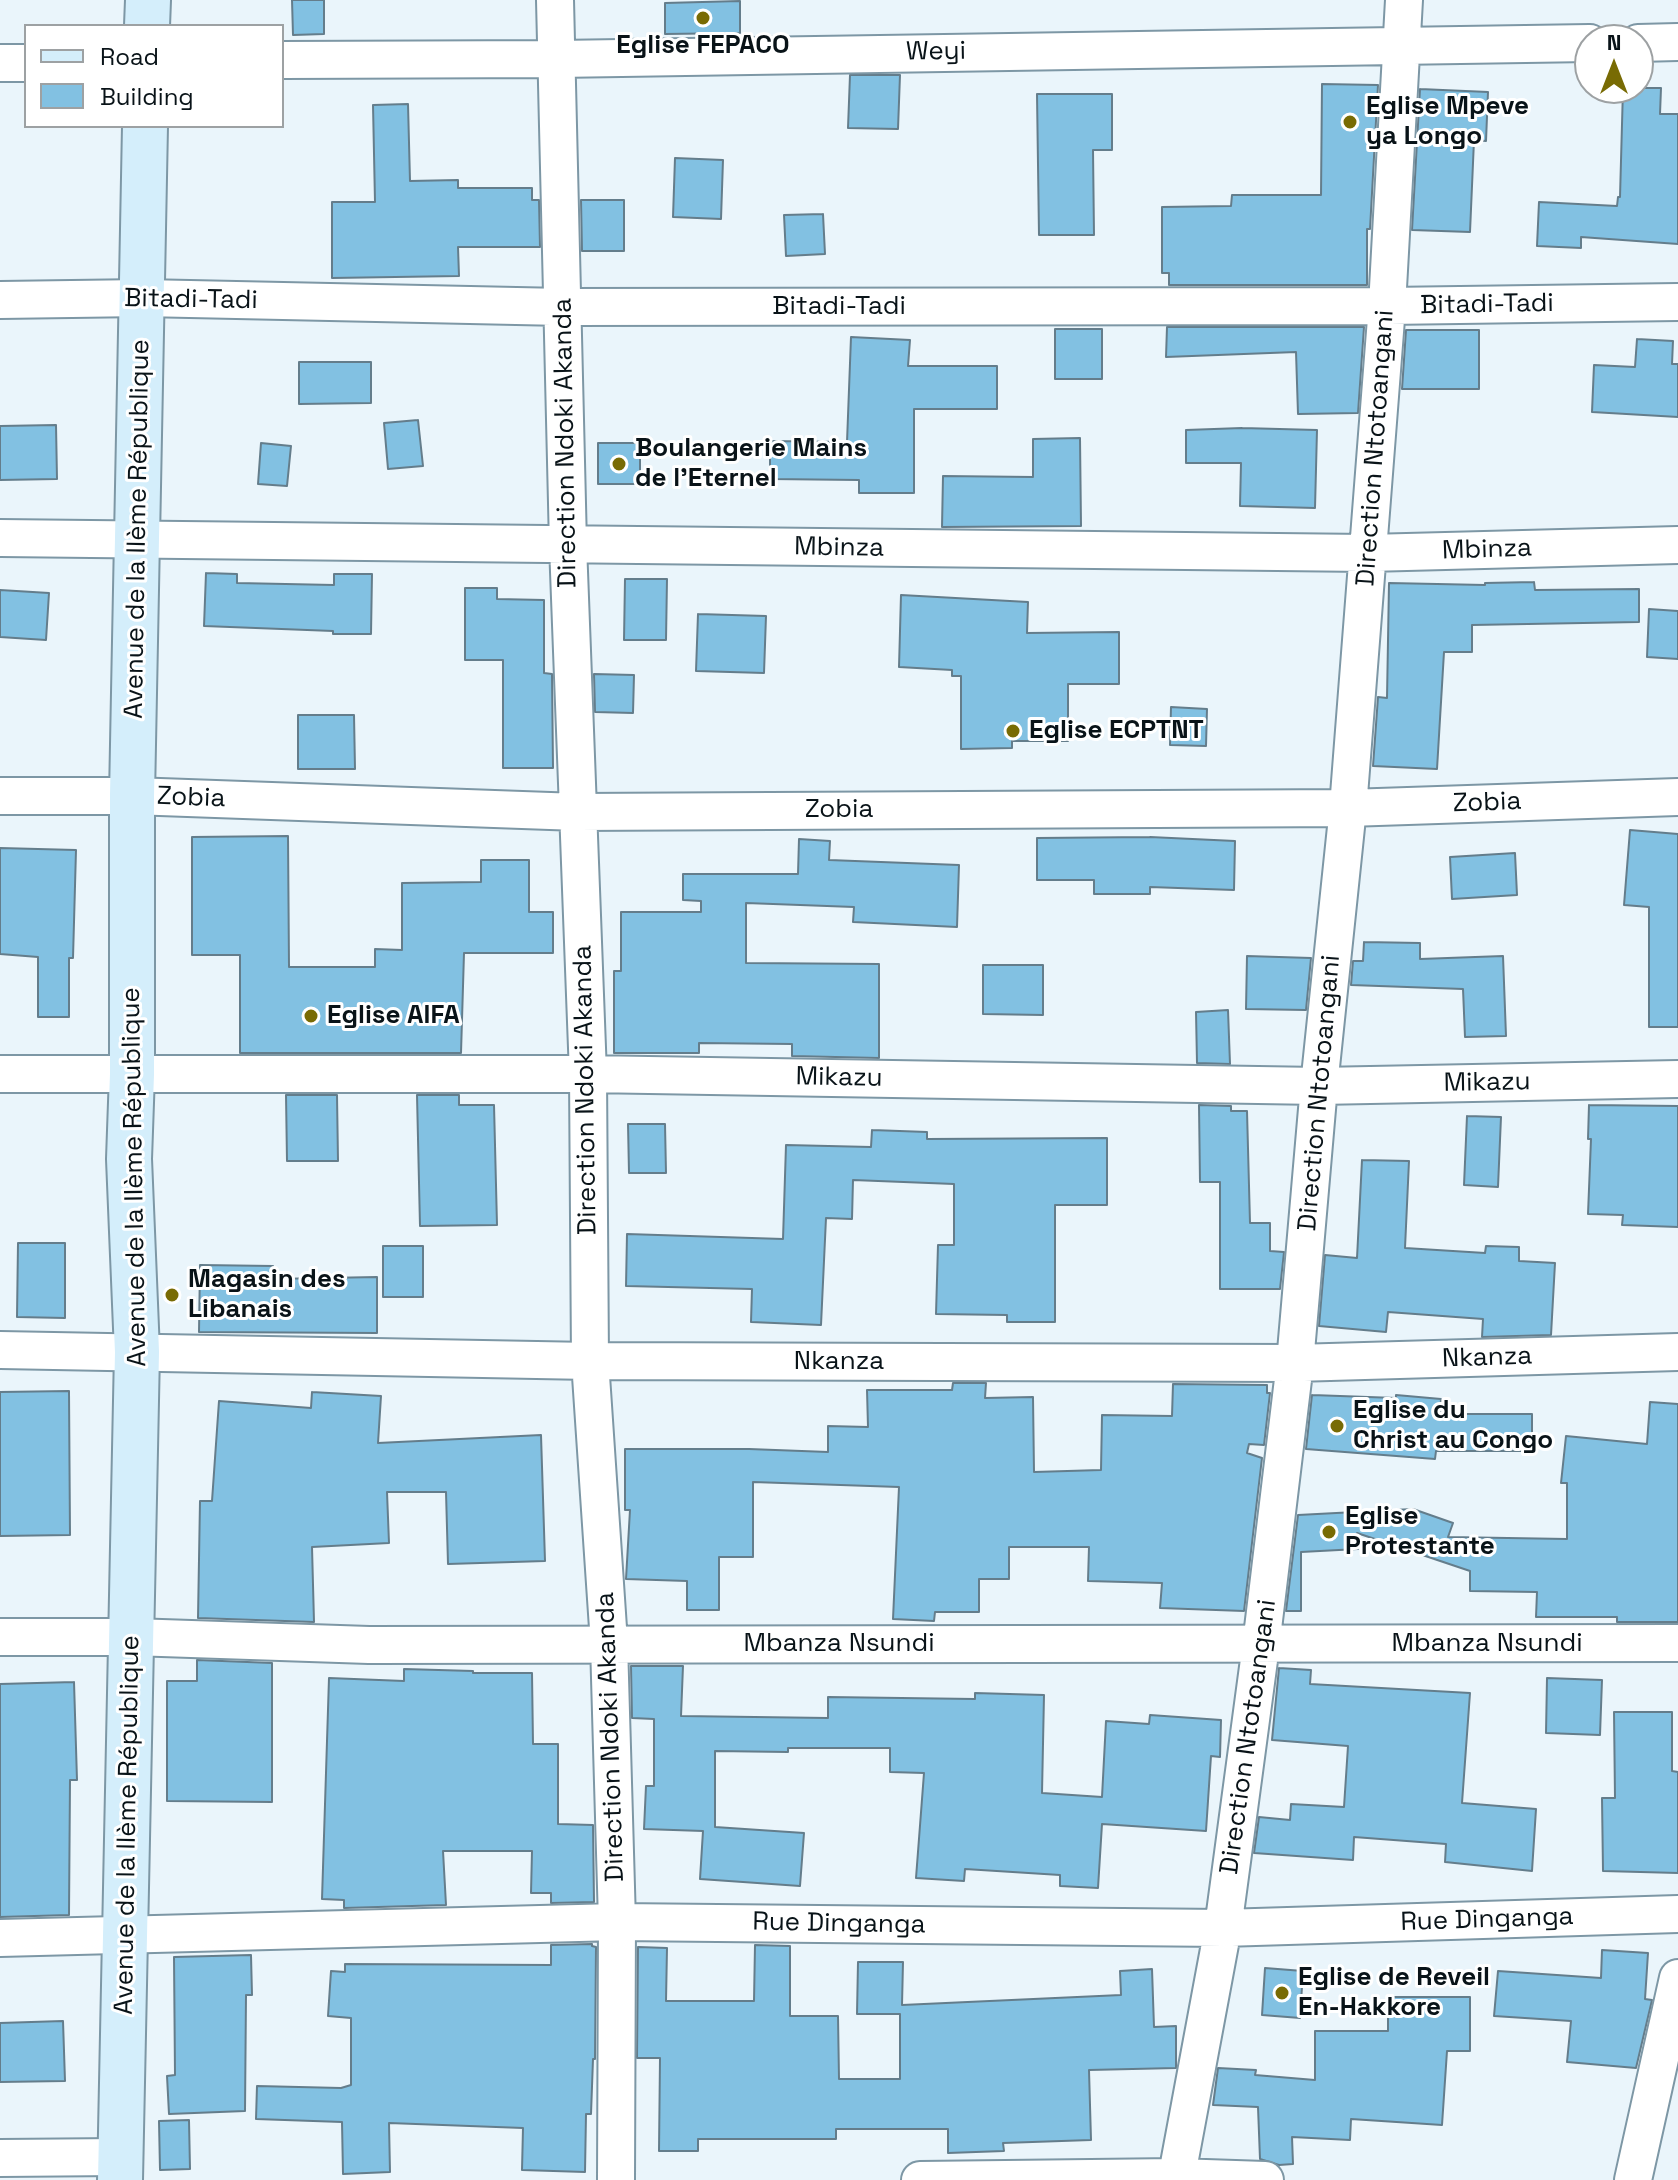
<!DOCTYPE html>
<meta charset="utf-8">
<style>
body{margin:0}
#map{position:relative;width:1678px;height:2180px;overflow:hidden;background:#eaf5fb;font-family:"Space Grotesk",sans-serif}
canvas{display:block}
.legend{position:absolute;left:24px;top:24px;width:260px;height:104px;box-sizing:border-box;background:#fff;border:2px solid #9da1a3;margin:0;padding:10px 14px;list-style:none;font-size:24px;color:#091318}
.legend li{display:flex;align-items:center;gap:16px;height:40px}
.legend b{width:40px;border:2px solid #9da1a3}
.north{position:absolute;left:1574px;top:24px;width:80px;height:80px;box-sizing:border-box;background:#fff;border:2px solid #9da1a3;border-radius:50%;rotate:0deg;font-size:22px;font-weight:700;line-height:32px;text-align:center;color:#091318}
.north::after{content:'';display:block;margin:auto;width:28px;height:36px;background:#786b04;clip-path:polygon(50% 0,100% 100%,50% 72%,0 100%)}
</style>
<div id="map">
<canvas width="1678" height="2180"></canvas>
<ul class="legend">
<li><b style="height:10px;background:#d4eefb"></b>Road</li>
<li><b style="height:22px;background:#82c1e2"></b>Building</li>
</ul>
<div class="north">N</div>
</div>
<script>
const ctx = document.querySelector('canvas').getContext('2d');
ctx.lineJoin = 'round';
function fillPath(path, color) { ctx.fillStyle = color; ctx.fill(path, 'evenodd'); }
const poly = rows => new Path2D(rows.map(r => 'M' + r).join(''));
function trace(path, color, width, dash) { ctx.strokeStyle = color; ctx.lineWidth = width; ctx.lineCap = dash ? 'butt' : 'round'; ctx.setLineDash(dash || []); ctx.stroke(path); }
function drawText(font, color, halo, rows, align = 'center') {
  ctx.font = font + ' "Space Grotesk",sans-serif'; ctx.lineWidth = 6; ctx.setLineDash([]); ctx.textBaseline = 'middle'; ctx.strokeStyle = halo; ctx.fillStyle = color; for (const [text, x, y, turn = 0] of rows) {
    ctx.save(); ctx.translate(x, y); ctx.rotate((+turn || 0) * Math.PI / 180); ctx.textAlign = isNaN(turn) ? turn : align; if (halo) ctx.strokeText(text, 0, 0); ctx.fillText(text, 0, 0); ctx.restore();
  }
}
const building = poly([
 [292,0,324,0,324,34,293,35,292,0],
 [740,1,740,33,665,34,665,3,740,1],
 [850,75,900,75,898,129,848,128,850,75],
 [1322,84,1378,85,1370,229,1367,229,1367,285,1169,285,1169,273,1162,273,1162,207,1231,206,1232,195,1321,195,1322,84],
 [1623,88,1661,88,1660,114,1678,114,1678,244,1581,237,1581,248,1537,246,1539,202,1617,206,1618,197,1620,197,1623,88],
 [1420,89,1488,92,1486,141,1474,140,1470,232,1412,230,1420,89],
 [1037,94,1112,94,1112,150,1093,150,1094,235,1039,235,1037,94],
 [408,104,410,181,458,180,458,188,532,188,532,200,539,200,540,247,458,247,459,276,332,278,332,202,375,202,373,105,408,104],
 [675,158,723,160,721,219,673,217,675,158],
 [581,200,624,200,624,251,582,251,581,200],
 [823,214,825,254,786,256,784,215,823,214],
 [1167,327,1364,327,1358,413,1298,414,1296,352,1166,357,1167,327],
 [1055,329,1102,329,1102,379,1055,379,1055,329],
 [1406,330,1479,330,1479,389,1402,389,1406,330],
 [851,337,910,340,908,366,997,366,997,409,914,409,914,493,859,493,859,480,770,479,770,441,847,442,851,337],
 [1637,339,1673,341,1672,364,1678,364,1678,417,1592,412,1594,365,1635,367,1637,339],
 [299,362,371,362,371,403,299,404,299,362],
 [418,420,423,466,388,469,384,423,418,420],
 [56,425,57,479,0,480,0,426,56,425],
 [1242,428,1317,430,1315,508,1240,506,1241,463,1186,463,1186,430,1242,428],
 [1080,438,1081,526,942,527,943,476,1033,477,1033,439,1080,438],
 [261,443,291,446,287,486,258,484,261,443],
 [598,443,640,443,640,484,598,484,598,443],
 [206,573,237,574,237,583,334,585,334,574,372,574,371,634,333,634,333,631,204,626,206,573],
 [625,579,667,579,666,640,624,640,625,579],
 [1534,582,1535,590,1639,589,1639,622,1472,625,1472,652,1444,652,1437,769,1373,766,1378,697,1387,698,1389,583,1485,585,1485,583,1534,582],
 [465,588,497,588,497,599,544,600,544,673,552,674,553,768,503,768,503,660,465,660,465,588],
 [0,590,49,593,46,640,0,637,0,590],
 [901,595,1028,602,1027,633,1119,632,1119,684,1068,684,1068,741,1012,741,1012,748,961,749,961,676,952,676,952,670,899,667,901,595],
 [1649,609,1678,611,1678,659,1647,657,1649,609],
 [698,614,766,616,764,673,696,671,698,614],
 [594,674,634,675,633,713,595,712,594,674],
 [1171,707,1207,709,1206,746,1170,745,1171,707],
 [298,715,354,715,355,769,298,769,298,715],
 [1630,830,1678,834,1678,1027,1649,1027,1649,907,1624,905,1630,830],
 [288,836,289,967,375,967,375,949,402,950,402,883,481,882,481,860,529,860,529,912,553,912,553,953,464,953,461,1053,240,1053,240,955,192,955,192,837,288,836],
 [1150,837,1235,841,1234,890,1150,887,1150,894,1094,894,1094,880,1037,880,1037,838,1150,837],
 [799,839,830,841,829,860,959,865,957,927,853,922,854,907,746,903,746,963,879,964,879,1058,792,1056,792,1044,699,1043,699,1053,614,1053,614,971,621,971,621,912,701,912,701,901,683,900,683,874,798,874,799,839],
 [0,848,76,850,73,958,69,958,69,1017,38,1017,38,957,0,954,0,848],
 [1515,853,1517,895,1452,899,1450,857,1515,853],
 [1364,942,1420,943,1420,959,1503,956,1506,1036,1465,1037,1463,989,1351,985,1353,961,1363,961,1364,942],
 [1247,956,1311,958,1306,1010,1246,1009,1247,956],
 [983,965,1043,965,1043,1015,983,1014,983,965],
 [1228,1010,1230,1064,1197,1063,1196,1012,1228,1010],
 [286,1095,337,1095,338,1161,287,1161,286,1095],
 [417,1095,459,1095,459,1105,494,1105,497,1225,420,1226,417,1095],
 [1199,1105,1231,1106,1231,1111,1247,1111,1250,1223,1270,1223,1270,1251,1284,1252,1280,1289,1220,1289,1220,1182,1200,1182,1199,1105],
 [1589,1105,1678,1106,1678,1227,1622,1225,1623,1215,1588,1214,1591,1139,1588,1139,1589,1105],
 [1467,1116,1501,1117,1498,1187,1464,1185,1467,1116],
 [628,1124,665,1124,666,1173,629,1173,628,1124],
 [872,1130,927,1132,927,1139,1107,1138,1107,1205,1055,1205,1055,1322,1007,1322,1007,1315,936,1314,938,1245,954,1245,954,1184,853,1180,852,1219,826,1218,821,1325,751,1322,752,1289,626,1286,627,1234,783,1239,786,1145,871,1147,872,1130],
 [1362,1160,1409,1161,1405,1248,1485,1253,1486,1246,1519,1247,1519,1261,1555,1263,1551,1335,1482,1337,1483,1319,1388,1312,1386,1332,1319,1326,1325,1255,1357,1258,1362,1160],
 [18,1243,65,1243,65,1318,17,1317,18,1243],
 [383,1246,423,1246,423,1297,383,1297,383,1246],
 [200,1265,273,1266,273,1279,377,1277,377,1333,199,1332,200,1265],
 [953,1383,986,1383,985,1398,1033,1397,1034,1472,1101,1470,1102,1415,1172,1416,1173,1384,1267,1385,1267,1393,1270,1393,1264,1445,1249,1444,1247,1453,1262,1458,1244,1611,1160,1608,1162,1583,1088,1581,1089,1547,1009,1547,1009,1579,979,1579,979,1612,935,1612,934,1621,893,1619,899,1487,753,1482,753,1557,719,1557,719,1610,687,1610,687,1581,626,1579,630,1510,625,1510,625,1449,749,1449,828,1452,828,1426,868,1427,867,1390,952,1390,953,1383],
 [69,1391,70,1535,0,1536,0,1392,69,1391],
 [312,1392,381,1396,378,1443,541,1435,545,1561,448,1564,446,1492,387,1492,389,1543,312,1547,314,1622,198,1618,200,1501,212,1501,219,1401,311,1408,312,1392],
 [1312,1395,1396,1398,1396,1395,1441,1399,1440,1414,1532,1414,1532,1451,1436,1451,1435,1459,1306,1449,1312,1395],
 [1650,1402,1678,1404,1678,1622,1617,1622,1617,1617,1536,1617,1537,1592,1470,1591,1470,1571,1357,1533,1358,1549,1301,1552,1301,1611,1286,1611,1298,1515,1413,1509,1453,1523,1448,1537,1567,1539,1567,1483,1561,1483,1566,1436,1647,1444,1650,1402],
 [197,1660,272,1663,272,1802,167,1801,167,1681,197,1681,197,1660],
 [631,1666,683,1666,681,1716,828,1718,828,1697,975,1699,975,1693,1044,1695,1042,1793,1102,1797,1106,1721,1149,1724,1150,1715,1221,1720,1220,1757,1211,1756,1206,1831,1102,1824,1098,1888,1060,1886,1060,1875,965,1869,964,1881,916,1878,924,1773,890,1772,890,1748,788,1748,788,1752,715,1751,715,1827,804,1833,800,1886,700,1879,703,1831,644,1829,646,1786,654,1786,654,1719,632,1718,631,1666],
 [1279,1668,1311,1670,1310,1684,1470,1693,1462,1803,1536,1809,1532,1871,1445,1862,1446,1844,1354,1837,1353,1860,1254,1853,1259,1817,1290,1820,1291,1804,1344,1807,1348,1746,1272,1740,1279,1668],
 [404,1669,473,1671,473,1673,532,1673,533,1744,558,1744,558,1824,593,1825,594,1902,551,1903,551,1893,531,1893,532,1851,443,1851,446,1905,344,1908,344,1900,322,1899,329,1678,404,1681,404,1669],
 [1547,1678,1602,1680,1600,1735,1546,1733,1547,1678],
 [74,1682,77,1780,70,1780,69,1915,0,1917,0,1684,74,1682],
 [1614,1712,1672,1712,1672,1771,1678,1772,1678,1873,1603,1871,1602,1798,1615,1798,1614,1712],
 [592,1944,592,1946,596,1947,595,2059,593,2059,591,2114,586,2114,585,2172,522,2170,523,2128,389,2123,390,2172,343,2174,342,2122,256,2119,257,2086,341,2088,351,2085,351,2018,328,2016,331,1971,345,1972,345,1964,551,1965,551,1945,592,1944],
 [755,1945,790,1946,790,2016,838,2016,839,2079,900,2079,900,2014,857,2014,858,1962,903,1962,902,2005,1121,1995,1120,1971,1152,1969,1154,2027,1176,2026,1176,2068,1089,2070,1091,2140,1003,2143,1004,2151,948,2153,948,2129,836,2129,836,2139,698,2139,698,2151,659,2151,660,2058,637,2058,638,1947,667,1948,666,2001,754,2001,755,1945],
 [1602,1950,1648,1953,1645,1999,1652,2000,1636,2068,1567,2062,1571,2021,1494,2016,1498,1971,1601,1978,1602,1950],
 [251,1955,252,1995,246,1995,245,2111,169,2114,167,2076,175,2075,174,1957,251,1955],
 [1265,1968,1303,1971,1300,2018,1262,2015,1265,1968],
 [1388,1997,1470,1997,1470,2051,1447,2051,1442,2125,1351,2119,1350,2140,1292,2137,1293,2164,1279,2165,1260,2159,1258,2107,1213,2105,1218,2068,1256,2070,1255,2075,1315,2080,1315,2031,1388,2031,1388,1997],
 [63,2021,65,2081,0,2082,0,2023,63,2021],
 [189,2120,190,2169,160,2170,159,2121,189,2120]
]);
const street = poly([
 [555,0,568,545,588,1074,590,1361,609,1643,617,1922,616,2180],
 [1638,43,1678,42],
 [282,60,557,59,1590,43],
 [0,63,26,63],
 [0,300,143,298,563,307,1387,306,1678,302],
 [0,538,1368,553,1678,545],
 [0,796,132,796,578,812,1348,808,1678,797],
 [0,1074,588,1074,1319,1086,1678,1079],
 [0,1350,590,1361,1295,1363,1678,1352],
 [0,1637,132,1637,369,1645,1678,1643],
 [0,1938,617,1922,1223,1928,1678,1914],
 [0,2158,120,2157],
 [920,2180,1176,2177,1265,2180],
 [1176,2180,1223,1928,1261,1645,1295,1363,1319,1086,1348,808,1387,306,1404,0],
 [1633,2180,1678,1978]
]);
const secondary = poly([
 [147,26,148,0],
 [120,2180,137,1352,129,1159,132,1074,132,796,145,126]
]);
const markers = [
 [703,18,8,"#786b04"],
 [1350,122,8,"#786b04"],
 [619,464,8,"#786b04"],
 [1013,731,8,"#786b04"],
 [311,1016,8,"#786b04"],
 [172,1295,8,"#786b04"],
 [1337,1426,8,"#786b04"],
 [1329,1532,8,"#786b04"],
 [1282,1993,8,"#786b04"]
];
const poiNames = [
 ["Eglise FEPACO",703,46,"center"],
 ["Eglise Mpeve",1366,107],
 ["ya Longo",1366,137],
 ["Boulangerie Mains",635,449],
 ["de l'Eternel",635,479],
 ["Eglise ECPTNT",1029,731],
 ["Eglise AIFA",327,1016],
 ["Magasin des",188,1280],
 ["Libanais",188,1310],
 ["Eglise du",1353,1411],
 ["Christ au Congo",1353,1441],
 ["Eglise",1345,1517],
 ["Protestante",1345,1547],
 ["Eglise de Reveil",1298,1978],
 ["En-Hakkore",1298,2008]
];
const streetNames = [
 ["Weyi",936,52,-1],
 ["Bitadi-Tadi",191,300,1],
 ["Bitadi-Tadi",1487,305,-1],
 ["Bitadi-Tadi",839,307],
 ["Direction Ndoki Akanda",566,443,-91],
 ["Direction Ntotoangani",1376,448,-86],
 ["Avenue de la IIème République",138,529,-89],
 ["Mbinza",839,548,1],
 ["Mbinza",1487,550,-2],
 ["Zobia",191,798,2],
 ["Zobia",1487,803,-2],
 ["Zobia",839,810],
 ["Mikazu",839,1078,1],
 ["Mikazu",1487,1083,-1],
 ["Direction Ndoki Akanda",586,1090,-91],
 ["Direction Ntotoangani",1320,1093,-85],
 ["Avenue de la IIème République",135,1177,-91],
 ["Nkanza",1487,1358,-2],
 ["Nkanza",839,1362],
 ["Mbanza Nsundi",839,1644],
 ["Mbanza Nsundi",1487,1644],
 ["Direction Ndoki Akanda",611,1737,-92],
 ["Direction Ntotoangani",1249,1737,-82],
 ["Avenue de la IIème République",128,1825,-89],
 ["Rue Dinganga",1487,1920,-2],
 ["Rue Dinganga",839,1924,1]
];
fillPath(building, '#82c1e2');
trace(building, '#647d8b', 2);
trace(street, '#7d97a5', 40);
trace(secondary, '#7d97a5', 48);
trace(street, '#fff', 36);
trace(secondary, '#d4eefb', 44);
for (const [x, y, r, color] of markers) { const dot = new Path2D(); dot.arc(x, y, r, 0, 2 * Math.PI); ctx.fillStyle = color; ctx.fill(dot); trace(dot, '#fff', 3); }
drawText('bold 26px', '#091318', '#fff', poiNames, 'left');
drawText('26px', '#091318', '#fff', streetNames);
</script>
